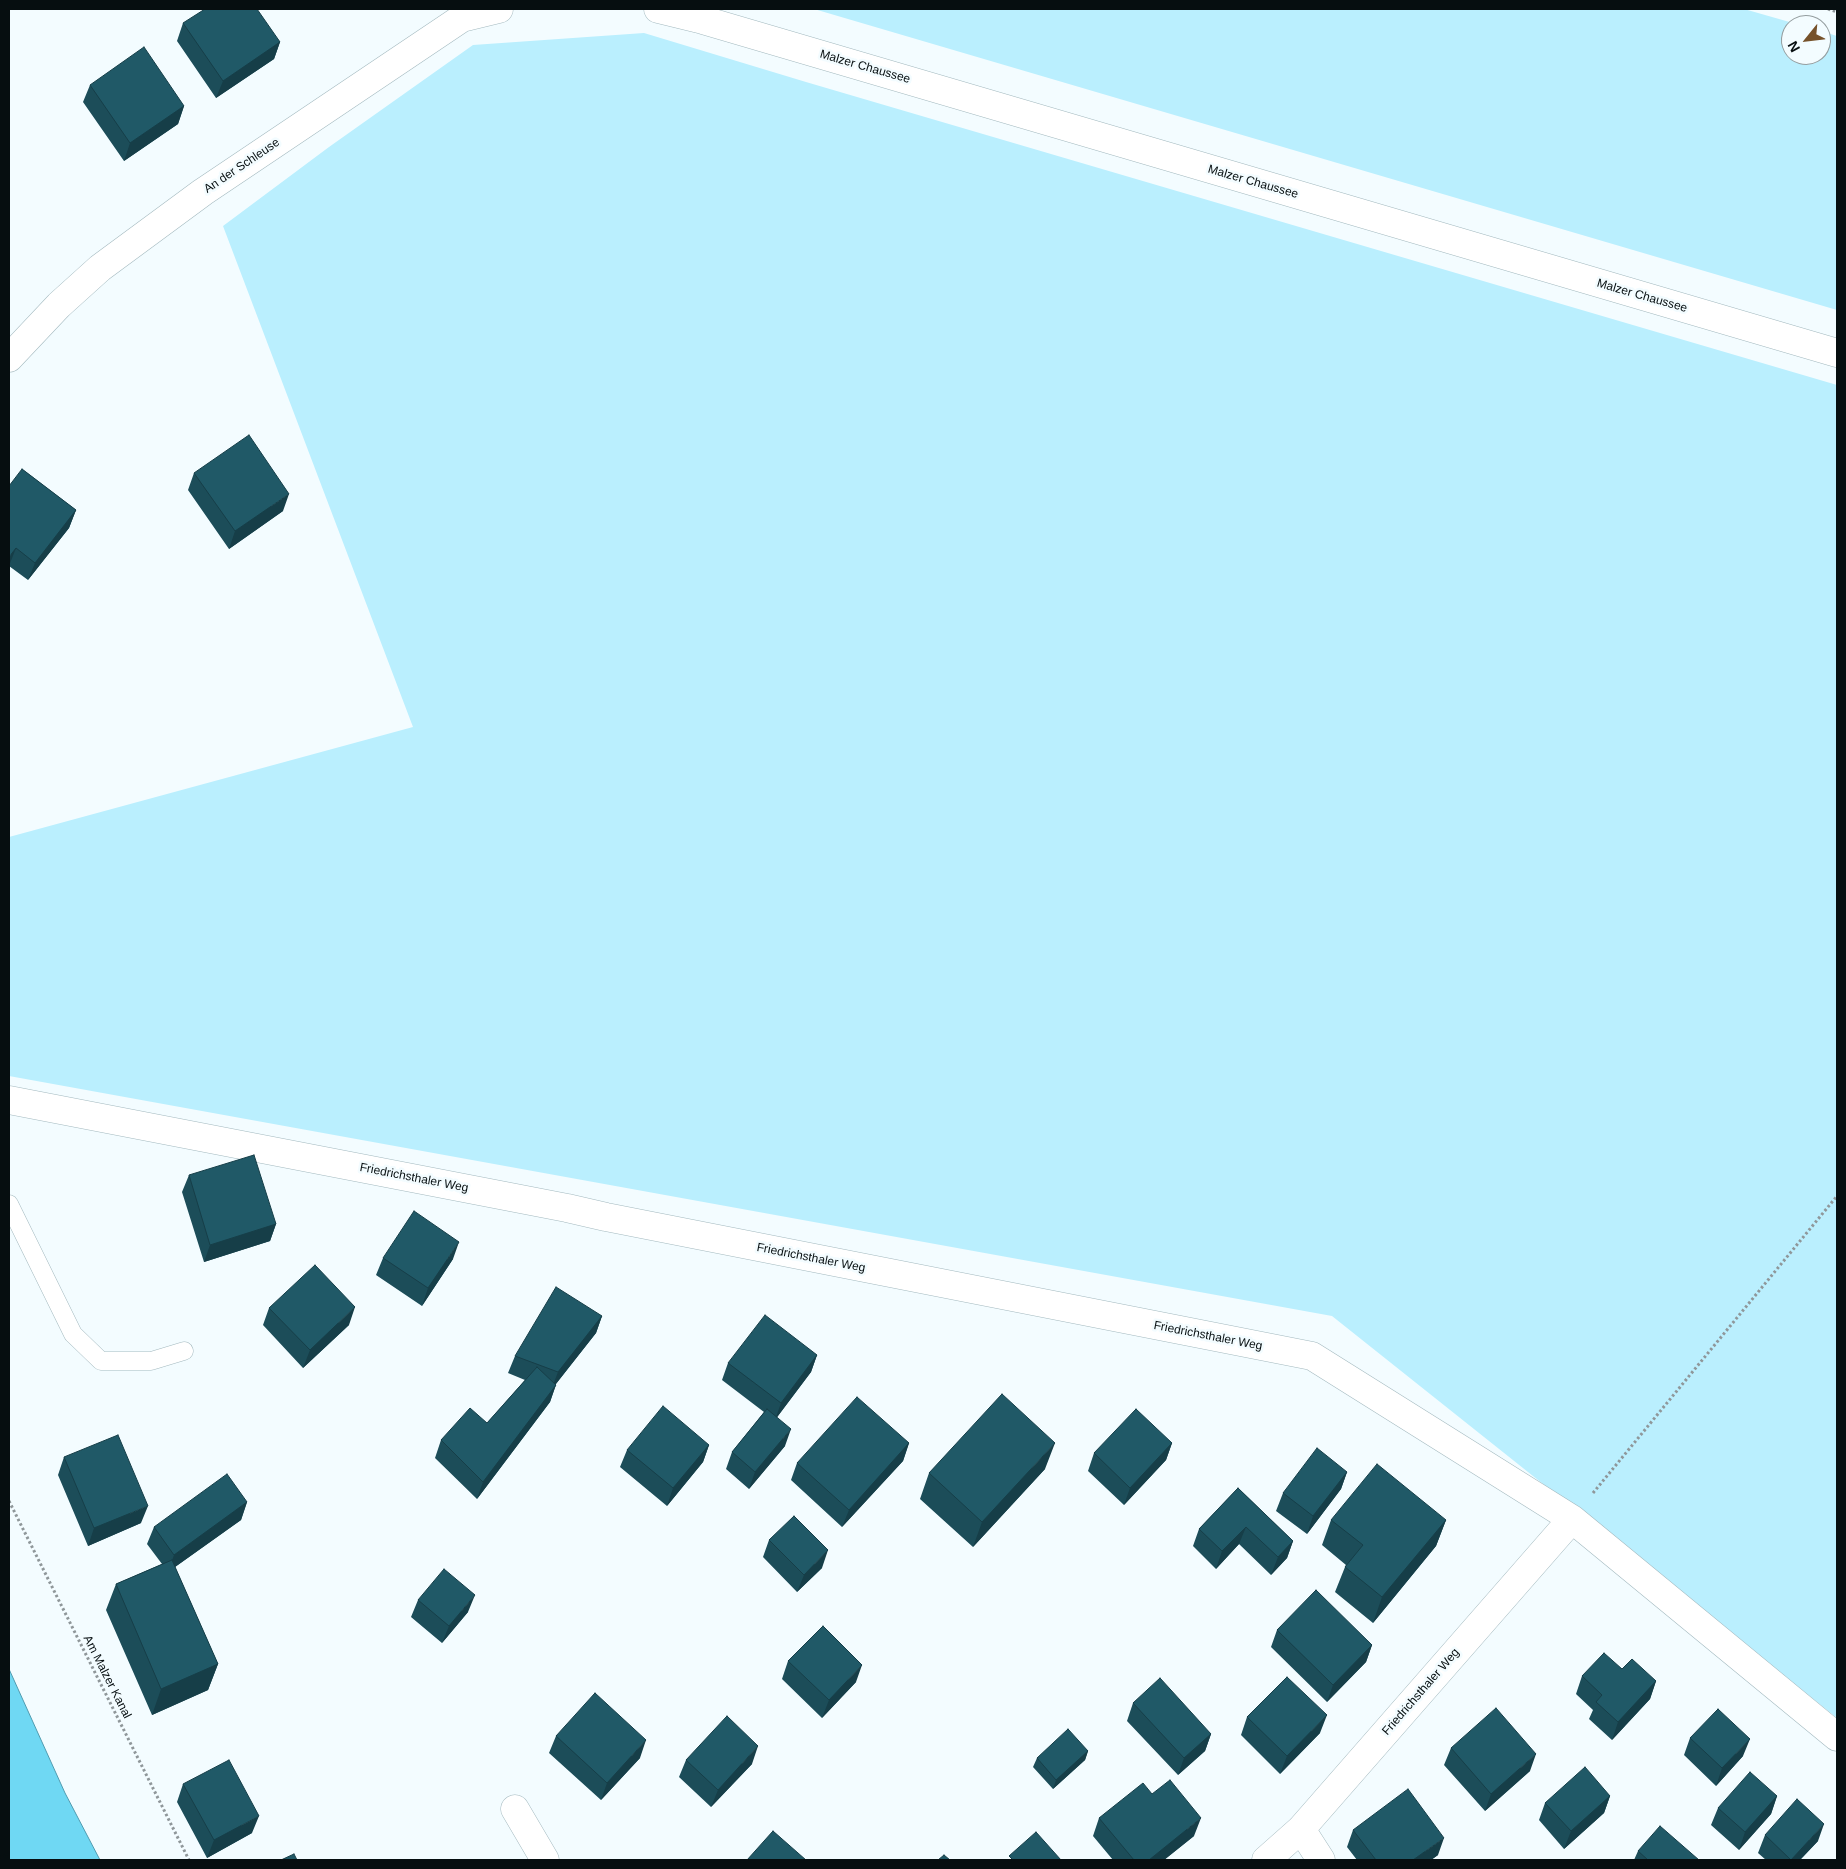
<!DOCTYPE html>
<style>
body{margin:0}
#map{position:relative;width:1846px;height:1869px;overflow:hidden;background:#f3fcff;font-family:Arial,sans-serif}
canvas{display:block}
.frame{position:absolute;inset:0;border:10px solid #060e10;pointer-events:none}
.north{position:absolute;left:1781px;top:15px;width:50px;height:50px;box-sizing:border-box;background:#f3fcff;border:1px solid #949d9f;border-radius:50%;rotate:241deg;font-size:14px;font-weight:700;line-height:20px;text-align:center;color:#060e10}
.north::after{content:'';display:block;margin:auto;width:18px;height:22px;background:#76522b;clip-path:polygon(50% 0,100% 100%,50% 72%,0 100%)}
</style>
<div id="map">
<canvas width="1846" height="1869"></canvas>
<div class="frame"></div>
<div class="north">N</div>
</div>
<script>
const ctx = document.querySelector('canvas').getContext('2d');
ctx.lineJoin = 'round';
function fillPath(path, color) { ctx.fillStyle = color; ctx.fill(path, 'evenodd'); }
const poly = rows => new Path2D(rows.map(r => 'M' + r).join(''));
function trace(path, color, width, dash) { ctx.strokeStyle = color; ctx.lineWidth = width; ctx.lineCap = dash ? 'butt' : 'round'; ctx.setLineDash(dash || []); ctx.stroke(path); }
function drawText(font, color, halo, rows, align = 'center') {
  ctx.font = font + ' Arial,sans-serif'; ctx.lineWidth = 5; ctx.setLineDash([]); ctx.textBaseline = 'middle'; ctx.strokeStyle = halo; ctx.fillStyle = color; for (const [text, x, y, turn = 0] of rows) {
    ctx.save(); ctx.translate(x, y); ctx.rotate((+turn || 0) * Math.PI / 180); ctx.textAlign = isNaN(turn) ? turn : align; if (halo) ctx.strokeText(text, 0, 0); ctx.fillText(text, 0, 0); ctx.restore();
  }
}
const green = poly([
 [814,9,1744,9,1800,25,1791,25,1791,55,1821,55,1821,31,1837,36,1837,310],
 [644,33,806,82,1837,385,1837,1718,1332,1316,9,1076,9,837,413,727,223,226,329,147,473,45]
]);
const water = poly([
 [9,1669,65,1793,100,1860,9,1860,9,1669]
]);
const path = poly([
 [1828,9,1837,12],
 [1593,1493,1837,1196],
 [9,1501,189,1860]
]);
const lane = poly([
 [9,1204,73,1334,101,1361,151,1361,184,1351]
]);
const street = poly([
 [658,9,703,20,1837,353],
 [9,358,59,305,100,268,203,192,462,18,499,9],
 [9,1100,567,1208,606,1217,1312,1356,1572,1519,1837,1737],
 [515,1809,545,1860],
 [1301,1829,1321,1860],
 [1266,1860,1301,1829,1572,1519]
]);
const wall = poly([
 [183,23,280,42,274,59,216,98,177,41],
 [90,85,184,106,178,124,124,161,83,102],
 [22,469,76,510,69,528,28,580,9,566],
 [194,473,283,511,229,549,188,490],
 [189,1175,276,1224,270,1241,204,1262,182,1192],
 [383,1258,453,1259,422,1306,376,1275],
 [269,1308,349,1325,303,1368,263,1325],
 [602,1316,596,1333,556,1384,550,1402,477,1499,435,1458,441,1440,487,1423,525,1380,508,1373,515,1356],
 [817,1355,811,1372,777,1417,785,1446,749,1489,726,1469,732,1452,764,1412,722,1380,728,1363],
 [909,1443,903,1461,842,1527,791,1480,797,1463],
 [1172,1443,1166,1460,1124,1505,1088,1471,1094,1453],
 [709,1445,703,1462,667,1506,620,1467,627,1450],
 [64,1457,141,1523,88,1546,58,1475],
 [1045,1469,973,1547,920,1499,929,1473],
 [1347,1472,1341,1489,1307,1534,1276,1511,1283,1493],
 [1238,1488,1293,1541,1287,1558,1271,1575,1239,1544,1216,1569,1193,1546,1199,1529],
 [247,1502,241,1520,175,1567,218,1664,208,1690,152,1715,106,1610,116,1584,162,1564,147,1544,154,1527],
 [1331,1520,1446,1520,1436,1546,1373,1623,1335,1592,1345,1567,1346,1565,1322,1545],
 [769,1540,822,1568,797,1592,763,1557],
 [418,1600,468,1612,442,1643,411,1617],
 [1277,1630,1372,1645,1366,1662,1327,1702,1271,1647],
 [788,1661,856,1682,822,1718,782,1679],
 [1622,1669,1656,1681,1650,1699,1612,1740,1589,1719,1593,1710,1576,1694,1582,1676],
 [1133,1703,1211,1734,1205,1751,1178,1775,1127,1721],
 [1247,1717,1320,1733,1280,1774,1241,1735],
 [556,1736,640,1758,601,1800,549,1753],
 [1690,1738,1743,1756,1716,1786,1684,1755],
 [1451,1748,1530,1771,1485,1811,1444,1765],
 [1088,1751,1085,1760,1053,1789,1033,1767,1037,1758],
 [686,1760,752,1764,711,1807,679,1777],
 [183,1784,252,1833,207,1858,177,1802],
 [1152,1794,1194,1836,1164,1860,1113,1860,1093,1836,1099,1818],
 [1610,1796,1604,1813,1564,1849,1539,1820,1545,1803],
 [1777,1796,1771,1814,1739,1850,1711,1825,1718,1808],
 [1353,1830,1438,1855,1431,1860,1357,1860,1347,1847],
 [1765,1835,1818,1841,1800,1860,1766,1860,1758,1853],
 [1638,1851,1699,1860,1634,1860]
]);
const shadedWall = poly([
 [280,42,274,59,216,98,223,81],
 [184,106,178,124,124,161,130,143],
 [289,494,283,511,229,549,235,531],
 [76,510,69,528,28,580,35,563],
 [16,548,9,566,9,567,9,557],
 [276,1224,270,1241,204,1262,210,1245],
 [459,1242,453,1259,422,1306,428,1288],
 [355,1307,349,1325,303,1368,310,1350],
 [602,1316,596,1333,551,1390,558,1372],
 [817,1355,811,1372,775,1420,781,1403],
 [556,1385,550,1402,477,1499,483,1482],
 [791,1429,785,1446,749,1489,755,1472],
 [909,1443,903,1461,842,1527,849,1510],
 [1055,1443,1045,1469,973,1547,982,1522],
 [1172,1443,1166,1460,1124,1505,1130,1488],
 [709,1445,703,1462,667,1506,673,1488],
 [1347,1472,1341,1489,1307,1534,1313,1516],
 [247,1502,241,1520,168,1572,174,1555],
 [148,1506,141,1523,88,1546,94,1528],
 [1446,1520,1436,1546,1373,1623,1382,1597],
 [1246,1527,1239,1544,1216,1569,1222,1551],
 [1293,1541,1287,1558,1271,1575,1278,1557],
 [828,1550,822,1568,797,1592,804,1575],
 [475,1595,468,1612,442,1643,449,1626],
 [1372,1645,1366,1662,1327,1702,1333,1685],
 [218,1664,208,1690,152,1715,161,1689],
 [862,1665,856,1682,822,1718,829,1700],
 [1656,1681,1650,1699,1612,1740,1618,1722],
 [1327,1715,1320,1733,1280,1774,1287,1756],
 [1211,1734,1205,1751,1178,1775,1184,1758],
 [1750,1739,1743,1756,1716,1786,1722,1768],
 [646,1740,640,1758,601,1800,607,1783],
 [758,1746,752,1764,711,1807,718,1790],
 [1088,1751,1085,1760,1053,1789,1056,1780],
 [1536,1754,1530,1771,1485,1811,1491,1794],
 [1610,1796,1604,1813,1564,1849,1571,1831],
 [1777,1796,1771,1814,1739,1850,1745,1832],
 [259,1816,252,1833,207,1858,214,1840],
 [1201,1818,1194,1836,1164,1860,1149,1860],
 [1824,1824,1818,1841,1800,1860,1791,1860],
 [1444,1838,1438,1855,1431,1860,1413,1860]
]);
const building = poly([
 [205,9,257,9,280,42,223,81,183,23,205,9],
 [144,47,184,106,130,143,90,85,144,47],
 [249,435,289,494,235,531,194,473,249,435],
 [22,469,76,510,35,563,16,548,9,557,9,486,22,469],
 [254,1155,276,1224,210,1245,189,1175,254,1155],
 [414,1211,459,1242,428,1288,383,1258,414,1211],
 [315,1265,355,1307,310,1350,269,1308,315,1265],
 [556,1287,602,1316,558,1372,515,1356,556,1287],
 [765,1315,817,1355,781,1403,728,1363,765,1315],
 [537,1367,556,1385,483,1482,441,1440,470,1408,487,1423,537,1367],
 [1002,1394,1055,1443,982,1522,929,1473,1002,1394],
 [857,1397,909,1443,849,1510,797,1463,857,1397],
 [663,1406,709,1445,673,1488,627,1450,663,1406],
 [767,1409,791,1429,755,1472,732,1452,767,1409],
 [1136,1409,1172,1443,1130,1488,1094,1453,1136,1409],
 [118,1435,148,1506,94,1528,64,1457,118,1435],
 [1317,1448,1347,1472,1313,1516,1283,1493,1317,1448],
 [1377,1464,1446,1520,1382,1597,1345,1567,1363,1545,1331,1520,1377,1464],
 [227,1474,247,1502,174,1555,154,1527,227,1474],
 [1238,1488,1293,1541,1278,1557,1246,1527,1222,1551,1199,1529,1238,1488],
 [794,1516,828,1550,804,1575,769,1540,794,1516],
 [172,1560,218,1664,161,1689,116,1584,172,1560],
 [444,1569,475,1595,449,1626,418,1600,444,1569],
 [1316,1590,1372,1645,1333,1685,1277,1630,1316,1590],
 [823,1626,862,1665,829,1700,788,1661,823,1626],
 [1604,1653,1622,1669,1632,1659,1656,1681,1618,1722,1596,1702,1602,1695,1582,1676,1604,1653],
 [1287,1677,1327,1715,1287,1756,1247,1717,1287,1677],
 [1160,1678,1211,1734,1184,1758,1133,1703,1160,1678],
 [595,1693,646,1740,607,1783,556,1736,595,1693],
 [1496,1708,1536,1754,1491,1794,1451,1748,1496,1708],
 [1718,1709,1750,1739,1722,1768,1690,1738,1718,1709],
 [727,1716,758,1746,718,1790,686,1760,727,1716],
 [1068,1729,1088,1751,1056,1780,1037,1758,1068,1729],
 [229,1760,259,1816,214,1840,183,1784,229,1760],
 [1585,1767,1610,1796,1571,1831,1545,1803,1585,1767],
 [1750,1772,1777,1796,1745,1832,1718,1808,1750,1772],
 [1170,1780,1201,1818,1149,1860,1134,1860,1099,1818,1143,1783,1152,1794,1170,1780],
 [1408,1789,1444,1838,1413,1860,1376,1860,1353,1830,1408,1789],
 [1797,1799,1824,1824,1791,1860,1765,1835,1797,1799],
 [1660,1826,1699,1860,1648,1860,1638,1851,1660,1826],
 [773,1831,806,1860,747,1860,773,1831],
 [1036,1832,1061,1860,1013,1860,1009,1856,1036,1832],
 [294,1854,297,1860,281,1860,294,1854],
 [944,1855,950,1860,938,1860,944,1855]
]);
const streetNames = [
 ["Malzer Chaussee",865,67,16],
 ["An der Schleuse",242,166,-34],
 ["Malzer Chaussee",1253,182,16],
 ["Malzer Chaussee",1642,296,16],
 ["Friedrichsthaler Weg",414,1178,11],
 ["Friedrichsthaler Weg",811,1258,11],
 ["Friedrichsthaler Weg",1208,1336,11],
 ["Am Malzer Kanal",107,1677,63],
 ["Friedrichsthaler Weg",1421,1692,-49]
];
fillPath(green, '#baeffe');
fillPath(water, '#6fd8f3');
trace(water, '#509baf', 1);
trace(lane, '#a3b9bf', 19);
trace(street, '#a3b9bf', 29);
trace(path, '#8f979a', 3, [2.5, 2.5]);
trace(lane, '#fff', 18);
trace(street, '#fff', 28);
fillPath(wall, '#1c4d59');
fillPath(shadedWall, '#163e48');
fillPath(building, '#205967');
trace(building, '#163e48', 1);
drawText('12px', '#060e10', '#f3fcff', streetNames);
</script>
